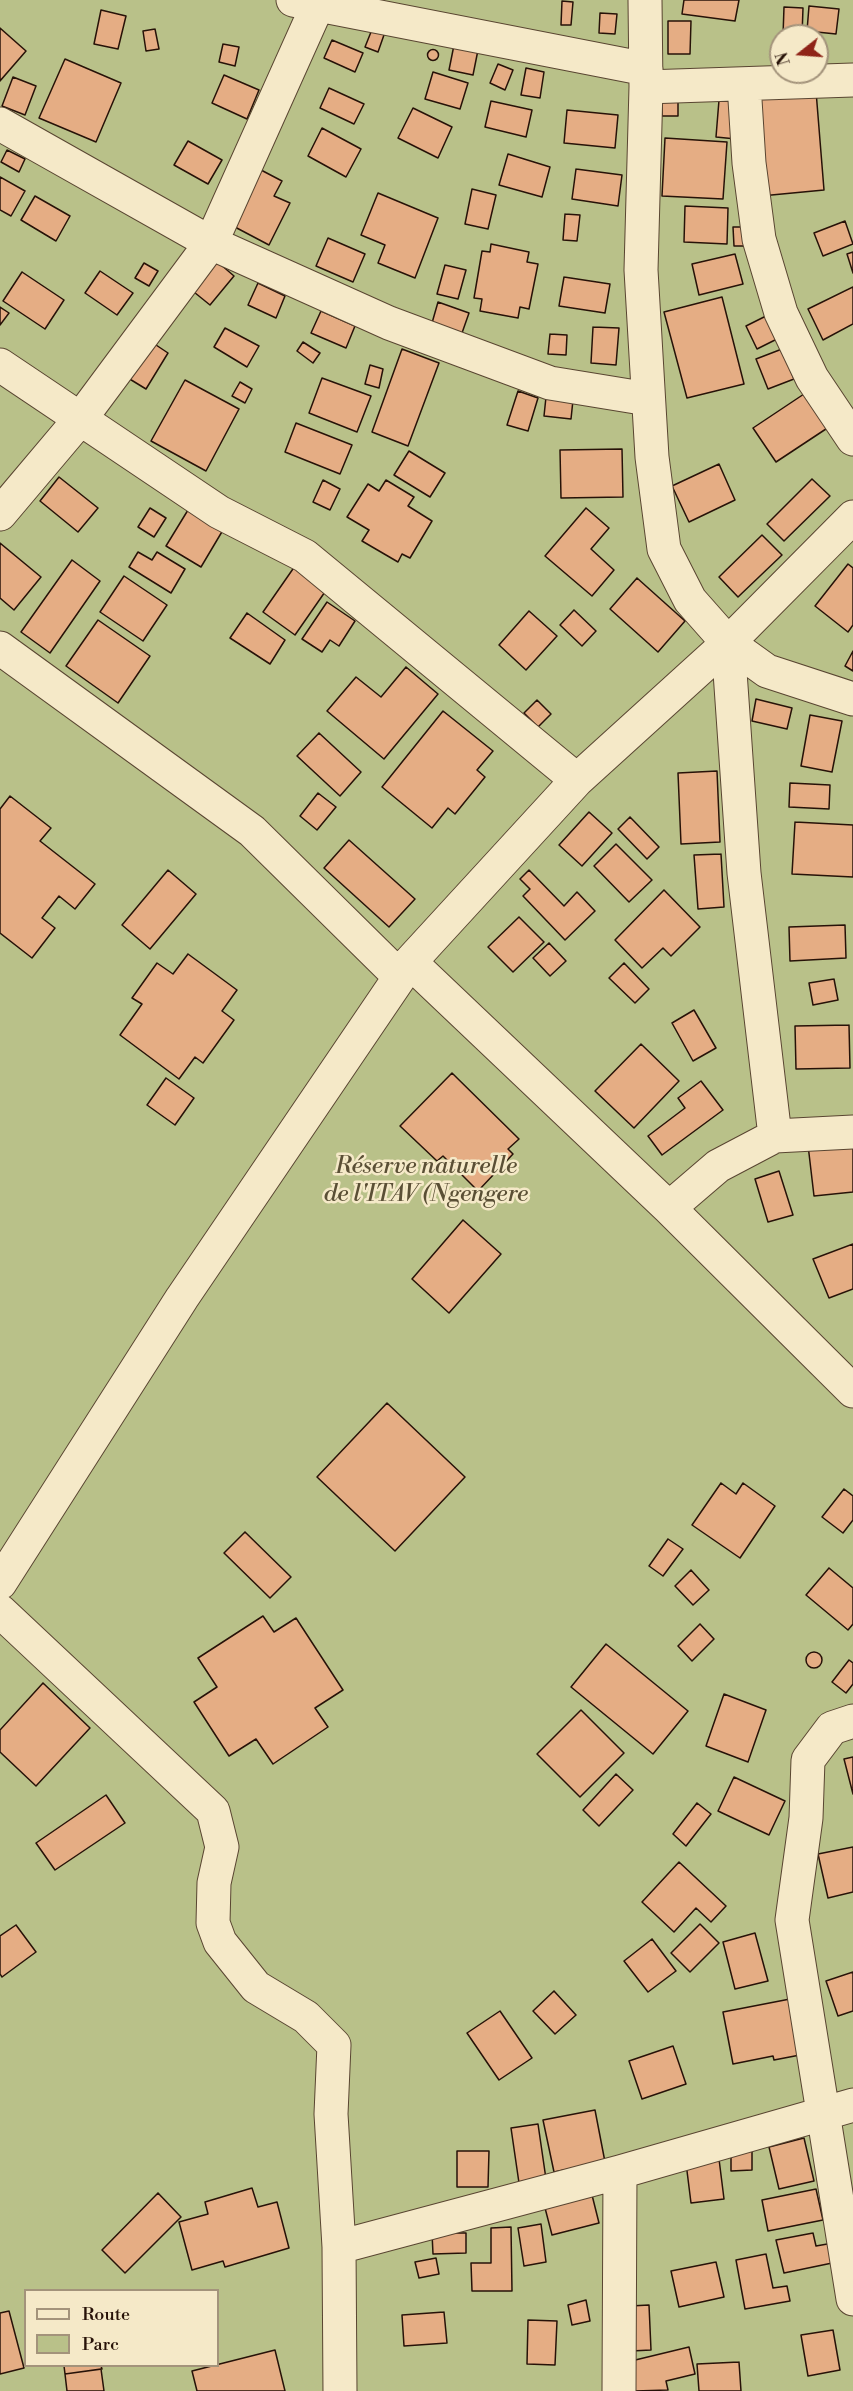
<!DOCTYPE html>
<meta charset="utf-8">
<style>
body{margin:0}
#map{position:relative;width:853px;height:2391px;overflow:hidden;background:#efddab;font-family:"Libre Bodoni",serif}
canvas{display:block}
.legend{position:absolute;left:24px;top:2289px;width:195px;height:78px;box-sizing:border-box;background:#f5e9c8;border:2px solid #a3937b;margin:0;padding:8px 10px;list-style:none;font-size:18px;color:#271208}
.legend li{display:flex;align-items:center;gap:12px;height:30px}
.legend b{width:30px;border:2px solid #a3937b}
.north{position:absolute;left:769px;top:24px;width:60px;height:60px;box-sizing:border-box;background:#f5e9c8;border:2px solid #a3937b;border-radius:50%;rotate:253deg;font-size:16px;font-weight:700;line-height:24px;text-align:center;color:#271208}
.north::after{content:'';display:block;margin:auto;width:21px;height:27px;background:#8f2418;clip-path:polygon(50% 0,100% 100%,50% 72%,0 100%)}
</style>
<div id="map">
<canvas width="853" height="2391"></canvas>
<ul class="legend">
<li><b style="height:8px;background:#f5e9c8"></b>Route</li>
<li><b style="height:16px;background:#b9c189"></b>Parc</li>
</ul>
<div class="north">N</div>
</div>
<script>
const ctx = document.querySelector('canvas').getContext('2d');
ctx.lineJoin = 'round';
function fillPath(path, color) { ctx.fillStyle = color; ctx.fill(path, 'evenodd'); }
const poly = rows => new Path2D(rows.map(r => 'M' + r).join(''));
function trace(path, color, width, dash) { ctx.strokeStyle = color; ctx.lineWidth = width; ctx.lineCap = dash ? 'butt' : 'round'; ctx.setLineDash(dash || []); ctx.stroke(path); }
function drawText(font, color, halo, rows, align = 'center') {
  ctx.font = font + ' "Libre Bodoni",serif'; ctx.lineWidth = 5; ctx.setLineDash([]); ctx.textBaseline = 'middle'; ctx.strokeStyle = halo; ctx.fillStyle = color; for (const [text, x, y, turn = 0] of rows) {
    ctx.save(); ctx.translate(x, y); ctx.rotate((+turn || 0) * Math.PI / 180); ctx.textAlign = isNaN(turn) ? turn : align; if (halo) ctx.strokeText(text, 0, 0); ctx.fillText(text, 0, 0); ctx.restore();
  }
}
const green = poly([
 [0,0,853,0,853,2391,0,2391],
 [781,36,817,36,817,72,781,72],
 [26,2290,218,2290,218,2366,26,2366]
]);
const building = poly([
 [684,0,739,0,735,21,682,14,684,0],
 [562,1,573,2,571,25,561,25,562,1],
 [809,6,839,9,836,34,807,31,809,6],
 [784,7,803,8,802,36,783,36,784,7],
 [101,10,126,16,118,49,94,44,101,10],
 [600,13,617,14,615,34,599,33,600,13],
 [668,21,691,21,690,54,668,54,668,21],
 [373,27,385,32,378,52,365,47,373,27],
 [0,28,26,51,0,81,0,28],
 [155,29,159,49,146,51,143,31,155,29],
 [332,40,363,53,355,72,324,58,332,40],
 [223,44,239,47,235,66,219,62,223,44],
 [454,45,478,50,473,75,449,70,454,45],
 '427.5 55a5.5 5.5 0 1 1 11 0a5.5 5.5 0 1 1-11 0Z',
 [65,59,121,83,96,142,39,118,65,59],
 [498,64,513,70,505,90,490,83,498,64],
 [526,68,544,72,540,98,521,95,526,68],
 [433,72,468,83,460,109,425,99,433,72],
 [224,75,259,90,247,119,212,103,224,75],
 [13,77,36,86,25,115,2,106,13,77],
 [329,88,364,104,354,124,320,108,329,88],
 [816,91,824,190,761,196,753,96,816,91],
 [662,99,678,99,678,116,662,116,662,99],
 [719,100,740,102,736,139,716,137,719,100],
 [491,101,532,110,526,137,485,127,491,101],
 [413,108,452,127,438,158,398,138,413,108],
 [567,110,618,115,615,148,564,143,567,110],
 [322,128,361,149,346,177,308,156,322,128],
 [665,138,727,142,723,199,662,196,665,138],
 [188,141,222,160,208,184,174,165,188,141],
 [7,150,25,159,19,172,1,162,7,150],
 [508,154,550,167,542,197,499,185,508,154],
 [576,169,622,175,618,206,572,199,576,169],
 [261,170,282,181,274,196,290,203,269,245,233,226,261,170],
 [0,177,25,191,11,216,0,210,0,177],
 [472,189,496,195,488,229,465,224,472,189],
 [378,193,438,218,415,278,378,263,385,245,361,235,378,193],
 [35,196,70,216,56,241,21,220,35,196],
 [685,206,728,208,727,244,684,242,685,206],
 [565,214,580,215,577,241,563,240,565,214],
 [845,221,853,244,823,256,814,233,845,221],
 [733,227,746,227,746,246,734,246,733,227],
 [328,238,365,254,353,282,316,266,328,238],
 [491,244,529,252,527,262,538,264,529,309,520,307,518,318,480,311,482,299,474,298,482,251,490,252,491,244],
 [853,252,853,273,847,254,853,252],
 [735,254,743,284,699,295,692,264,735,254],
 [213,258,234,276,210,305,189,288,213,258],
 [144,263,158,271,149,286,135,278,144,263],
 [445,265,466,270,458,299,437,294,445,265],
 [100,271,133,293,117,315,85,293,100,271],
 [22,272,64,300,45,329,3,301,22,272],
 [564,277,610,284,605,313,559,306,564,277],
 [258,283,285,296,276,318,248,305,258,283],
 [853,287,853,324,823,340,808,309,853,287],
 [722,297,744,384,687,398,664,312,722,297],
 [438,302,469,313,462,333,432,323,438,302],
 [0,307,9,313,0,325,0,307],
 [321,311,355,326,346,348,311,333,321,311],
 [768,315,779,338,757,349,746,326,768,315],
 [593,327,619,328,616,365,591,363,593,327],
 [225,328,259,346,247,367,214,347,225,328],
 [550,334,567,335,566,355,548,354,550,334],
 [150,341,168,353,146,389,128,378,150,341],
 [303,342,320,353,313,363,297,351,303,342],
 [402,349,439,363,408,446,372,432,402,349],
 [782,349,794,379,768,389,756,359,782,349],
 [370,365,383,369,379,388,365,384,370,365],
 [322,378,371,396,357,432,309,413,322,378],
 [185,380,239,409,206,471,151,441,185,380],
 [240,382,252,389,245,403,232,396,240,382],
 [813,388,835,423,776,462,753,428,813,388],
 [518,391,538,398,528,431,507,425,518,391],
 [546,397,573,400,571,419,544,416,546,397],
 [296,423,352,445,340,474,285,452,296,423],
 [622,449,623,497,561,498,560,450,622,449],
 [409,451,445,473,430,497,394,475,409,451],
 [719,464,735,500,689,522,672,486,719,464],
 [59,477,98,508,78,532,40,501,59,477],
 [812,479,830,496,784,541,767,524,812,479],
 [323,480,340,489,330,510,313,502,323,480],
 [386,480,414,497,408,506,432,521,410,558,402,554,398,562,362,541,369,530,347,517,368,484,379,491,386,480],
 [150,508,166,518,154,537,138,527,150,508],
 [586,508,609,528,591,549,614,570,592,596,545,556,586,508],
 [188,510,223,530,201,567,166,546,188,510],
 [762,535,782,555,738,597,719,577,762,535],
 [0,543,41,577,14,610,0,598,0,543],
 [138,552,152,560,157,552,185,569,171,593,129,567,138,552],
 [72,560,100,581,50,653,21,632,72,560],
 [848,564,853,568,853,625,848,632,815,606,848,564],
 [295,566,327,589,295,635,263,612,295,566],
 [124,576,167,605,143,641,100,612,124,576],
 [637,578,685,621,658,652,610,609,637,578],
 [327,602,355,621,339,646,330,640,322,652,302,639,327,602],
 [574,610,596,631,582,646,560,625,574,610],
 [529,611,557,636,526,670,499,645,529,611],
 [247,613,285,640,270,664,230,638,247,613],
 [98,620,150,656,118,703,66,666,98,620],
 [853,651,853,671,845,666,853,651],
 [406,667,438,694,384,759,327,711,356,677,381,697,406,667],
 [756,699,792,708,787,729,752,721,756,699],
 [537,700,551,714,538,727,524,713,537,700],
 [443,711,493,751,477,770,485,777,455,814,448,808,432,828,382,787,443,711],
 [810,715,842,721,832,772,801,766,810,715],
 [319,733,361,772,340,796,297,756,319,733],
 [717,771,720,842,681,844,678,773,717,771],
 [790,783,830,785,829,809,789,807,790,783],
 [318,793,336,807,317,830,300,816,318,793],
 [10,796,51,828,40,841,95,884,75,909,59,896,42,918,55,928,32,958,0,933,0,809,10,796],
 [589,812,612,833,582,866,559,845,589,812],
 [630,817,659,847,647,859,618,829,630,817],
 [795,822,853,825,853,877,792,874,795,822],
 [349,840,415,899,389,927,324,868,349,840],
 [616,844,652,880,629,902,594,866,616,844],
 [721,854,724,907,698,909,694,855,721,854],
 [168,870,196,894,150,949,122,925,168,870],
 [529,870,564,906,577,892,595,911,565,940,523,896,530,889,520,879,529,870],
 [664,890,700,927,671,956,663,948,642,968,615,940,664,890],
 [519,917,544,942,513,972,488,947,519,917],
 [845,925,846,958,790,961,789,927,845,925],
 [549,943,566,961,550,976,533,958,549,943],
 [188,954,237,990,222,1011,234,1020,203,1063,195,1057,179,1079,120,1035,142,1004,132,998,157,963,173,974,188,954],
 [624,963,649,989,635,1003,609,978,624,963],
 [834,979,838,1000,813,1005,809,983,834,979],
 [694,1010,716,1048,693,1061,672,1023,694,1010],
 [849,1025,850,1068,796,1069,795,1026,849,1025],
 [641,1044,679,1081,634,1128,595,1091,641,1044],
 [452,1073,519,1139,508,1149,513,1154,478,1191,443,1156,437,1161,400,1126,452,1073],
 [166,1078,194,1098,175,1125,147,1105,166,1078],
 [701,1081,723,1110,662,1155,648,1136,685,1108,678,1098,701,1081],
 [853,1140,853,1192,814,1196,808,1145,853,1140],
 [779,1171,793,1215,768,1222,755,1179,779,1171],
 [463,1220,501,1254,449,1313,412,1279,463,1220],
 [853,1244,853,1289,829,1298,813,1259,853,1244],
 [387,1403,465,1477,395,1551,317,1477,387,1403],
 [721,1483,736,1494,743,1483,775,1506,740,1558,692,1525,721,1483],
 [844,1489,853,1496,853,1520,843,1533,822,1517,844,1489],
 [245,1532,291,1577,270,1598,224,1553,245,1532],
 [668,1539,683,1549,663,1576,649,1566,668,1539],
 [829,1568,853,1588,853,1624,848,1630,806,1595,829,1568],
 [691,1570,709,1590,693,1605,675,1586,691,1570],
 [263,1616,274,1632,296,1618,343,1690,315,1708,328,1727,273,1764,256,1739,229,1756,194,1702,217,1687,198,1658,263,1616],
 [700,1624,714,1639,692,1661,678,1646,700,1624],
 [606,1644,688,1711,653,1754,571,1687,606,1644],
 '806 1660a8 8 0 1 1 16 0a8 8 0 1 1-16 0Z',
 [849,1660,853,1663,853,1684,846,1693,832,1682,849,1660],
 [43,1683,90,1728,36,1786,0,1752,0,1730,43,1683],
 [724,1694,766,1710,748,1762,706,1746,724,1694],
 [581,1710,624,1753,580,1797,537,1754,581,1710],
 [853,1757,853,1794,844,1759,853,1757],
 [616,1774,633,1790,599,1826,583,1810,616,1774],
 [734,1777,785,1801,769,1835,718,1811,734,1777],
 [106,1795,125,1823,55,1870,36,1843,106,1795],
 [697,1803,711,1814,686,1846,673,1834,697,1803],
 [853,1847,853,1892,828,1898,818,1854,853,1847],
 [679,1862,726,1906,711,1922,696,1908,674,1932,642,1902,679,1862],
 [700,1924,719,1943,690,1972,671,1953,700,1924],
 [16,1925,36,1952,2,1977,0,1974,0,1936,16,1925],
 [755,1933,768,1981,735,1989,723,1942,755,1933],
 [652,1939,676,1971,648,1992,624,1961,652,1939],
 [853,1972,853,2011,838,2016,826,1981,853,1972],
 [554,1991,576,2015,555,2034,533,2011,554,1991],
 [790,1999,800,2055,774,2060,773,2056,733,2064,723,2012,790,1999],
 [500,2011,532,2058,499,2080,467,2033,500,2011],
 [673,2046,686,2084,642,2099,629,2061,673,2046],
 [595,2110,605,2162,554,2172,543,2120,595,2110],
 [538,2124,546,2179,519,2183,511,2128,538,2124],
 [804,2138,814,2181,779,2189,769,2147,804,2138],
 [731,2149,752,2149,752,2170,731,2171,731,2149],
 [457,2151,489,2151,488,2187,457,2187,457,2151],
 [719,2159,724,2199,691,2203,686,2163,719,2159],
 [252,2188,258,2207,277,2202,289,2248,225,2267,223,2261,192,2270,179,2222,208,2214,205,2202,252,2188],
 [816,2189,823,2220,768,2231,762,2200,816,2189],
 [591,2191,599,2223,552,2235,544,2204,591,2191],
 [158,2193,181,2217,125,2273,102,2250,158,2193],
 [541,2224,546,2262,524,2266,518,2228,541,2224],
 [511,2227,512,2291,472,2291,471,2263,491,2263,491,2228,511,2227],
 [432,2233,466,2233,466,2253,433,2254,432,2233],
 [813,2233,816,2246,833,2243,837,2262,784,2273,776,2240,813,2233],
 [766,2254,773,2288,787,2286,790,2301,745,2309,736,2260,766,2254],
 [436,2258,439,2274,419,2278,415,2262,436,2258],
 [716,2262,724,2297,679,2307,671,2271,716,2262],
 [586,2300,590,2321,572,2325,568,2305,586,2300],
 [649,2305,651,2350,631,2351,630,2306,649,2305],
 [9,2311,24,2368,0,2374,0,2313,9,2311],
 [444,2312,447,2343,404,2346,402,2315,444,2312],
 [528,2320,557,2321,555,2365,527,2364,528,2320],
 [833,2330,840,2370,808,2376,801,2335,833,2330],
 [689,2347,695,2374,666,2381,668,2390,635,2391,627,2362,689,2347],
 [275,2350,285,2391,197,2391,192,2371,275,2350],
 [739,2362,741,2391,699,2391,697,2364,739,2362],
 [64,2366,101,2366,102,2369,65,2374,64,2366],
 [101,2369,104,2391,67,2391,65,2374,101,2369]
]);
const street = poly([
 [293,0,646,69],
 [645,0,646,87,641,270,652,457,664,549,690,600,728,643,767,671,853,699],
 [744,84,749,163,759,239,781,313,812,378,853,439],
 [646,87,853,80],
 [0,124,211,243,389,323,550,383,648,399],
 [0,365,219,512,305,556,577,780],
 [0,514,81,418,211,243,320,0],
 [728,643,744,873,775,1136],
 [0,648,252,831,399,976],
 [410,962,669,1208,853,1391],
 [669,1208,718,1166,775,1136,853,1132],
 [0,1583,182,1298,410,962,577,780,728,643,853,517],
 [0,1611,213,1811,222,1847,214,1883,213,1923,220,1942,256,1987,306,2017,334,2045,331,2114,339,2247,340,2391],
 [853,1721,832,1728,808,1760,806,1818,792,1920,853,2299],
 [339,2247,620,2172,853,2105],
 [619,2391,620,2172]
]);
const parkNames = [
 ["Réserve naturelle",426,1167],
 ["de l'ITAV (Ngengere",426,1195]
];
fillPath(green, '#b9c189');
fillPath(building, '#e5ad84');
trace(building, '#271208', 1.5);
trace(street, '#594531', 35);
trace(street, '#f5e9c8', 33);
drawText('italic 24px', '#5a4f35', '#f5e9c8', parkNames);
</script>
